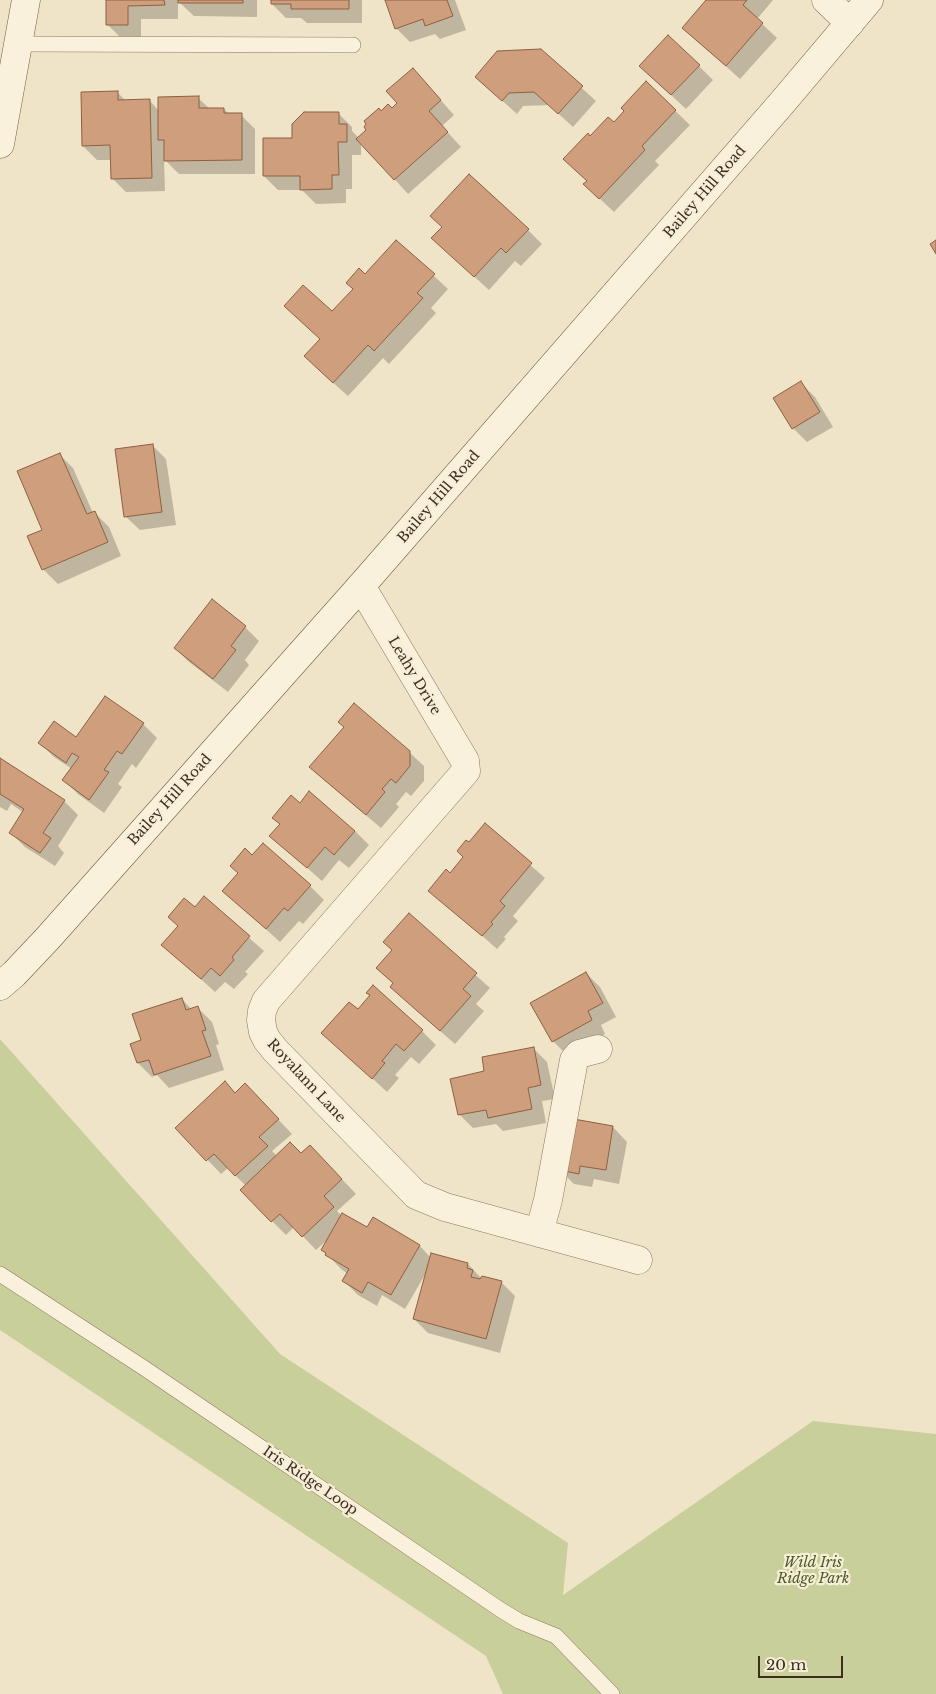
<!DOCTYPE html>
<style>
body{margin:0}
#map{position:relative;width:936px;height:1694px;overflow:hidden;background:#f0e4c8;font-family:"Libre Baskerville",serif}
canvas{display:block}
.scale{position:absolute;left:758px;top:1656px;width:85px;height:22px;box-sizing:border-box;border:2px solid #3d2e20;border-top:0;padding-left:6px;font-size:15px;line-height:18px;white-space:nowrap;color:#3d2e20;-webkit-text-stroke:4px #f7eed8;paint-order:stroke}
</style>
<div id="map">
<canvas width="936" height="1694"></canvas>
<div class="scale">20 m</div>
</div>
<script>
const ctx = document.querySelector('canvas').getContext('2d');
ctx.lineJoin = 'round';
function fillPath(path, color) { ctx.fillStyle = color; ctx.fill(path, 'evenodd'); }
const poly = rows => new Path2D(rows.map(r => 'M' + r).join(''));
function trace(path, color, width, dash) { ctx.strokeStyle = color; ctx.lineWidth = width; ctx.lineCap = dash ? 'butt' : 'round'; ctx.setLineDash(dash || []); ctx.stroke(path); }
function drawText(font, color, halo, rows, align = 'center') {
  ctx.font = font + ' "Libre Baskerville",serif'; ctx.lineWidth = 4.5; ctx.setLineDash([]); ctx.textBaseline = 'middle'; ctx.strokeStyle = halo; ctx.fillStyle = color; for (const [text, x, y, turn = 0] of rows) {
    ctx.save(); ctx.translate(x, y); ctx.rotate((+turn || 0) * Math.PI / 180); ctx.textAlign = isNaN(turn) ? turn : align; if (halo) ctx.strokeText(text, 0, 0); ctx.fillText(text, 0, 0); ctx.restore();
  }
}
const green = poly([
 [0,1039,280,1354,568,1543,563,1595,813,1421,936,1434,936,1694,503,1694,486,1656,0,1330]
]);
const shadow = poly([
 [107,0,257,0,257,17,194,16,178,1,178,19,141,19,141,38,122,39,107,24],
 [272,0,362,0,362,23,307,23,301,18,286,18,272,4],
 [386,0,455,0,466,30,440,39,435,34,410,42,396,28],
 [708,0,773,0,757,19,777,38,740,79,683,28],
 [540,50,596,101,573,127,549,105,523,106,517,114,476,77],
 [699,66,713,80,686,109,655,80],
 [413,69,454,115,442,126,461,147,408,194,361,142,361,155,352,155,352,189,346,189,346,203,316,204,302,190,278,190,264,176,293,139,338,113,352,127,352,131,359,138,381,113,392,109,398,104],
 [646,83,690,125,655,161,659,165,614,212,599,198,588,181,590,137,614,124,626,112],
 [117,92,126,101,149,100,159,111,198,98,210,109,224,109,230,115,241,115,255,129,255,174,179,174,164,159,165,191,126,192,112,178,112,160,97,160,83,146],
 [528,230,542,244,521,266,515,261,489,290,447,252],
 [396,241,448,289,431,308,436,313,389,364,383,358,348,396,319,370,321,339,332,313],
 [801,383,815,397,833,427,807,442,793,428],
 [152,445,166,459,176,525,140,530,125,516],
 [59,454,73,468,93,513,95,513,109,527,121,556,58,584,44,570,29,537,44,531],
 [245,627,259,641,245,660,249,665,228,692,189,662,175,648],
 [143,724,157,738,136,768,132,764,118,784,122,787,104,813,78,794,64,780,72,769,54,757,40,743,77,739],
 [409,752,424,766,424,781,411,796,406,792,396,804,399,807,381,828,325,781,311,767],
 [0,760,64,801,78,815,58,846,64,853,55,866,25,847,11,833,24,813,11,804,7,811,0,807],
 [300,804,355,831,369,845,349,868,339,860,322,881,271,836,281,825,274,818],
 [485,825,545,878,513,916,518,921,504,937,506,939,497,949,430,890,450,874,465,857],
 [253,856,310,886,324,900,303,924,299,921,280,942,224,891],
 [204,898,264,951,245,972,248,974,234,989,225,982,215,992,163,945],
 [409,915,490,988,476,1004,484,1011,455,1044,406,1001,391,987,394,984,378,968,394,950],
 [586,973,600,987,616,1017,601,1025,605,1034,567,1055,553,1041],
 [371,996,422,1031,436,1045,419,1064,411,1057,395,1075,399,1078,387,1092,323,1033,358,1011],
 [182,999,192,1010,198,1008,212,1022,219,1044,216,1045,224,1070,169,1088,157,1075,152,1077,138,1063,132,1044,142,1041],
 [533,1048,547,1062,555,1099,542,1101,546,1123,503,1131,496,1124,473,1128,459,1114,486,1072],
 [236,1094,259,1099,292,1134,272,1151,277,1156,301,1155,324,1160,356,1194,337,1211,342,1216,367,1229,373,1219,420,1246,431,1258,468,1264,482,1279,501,1282,515,1296,500,1353,428,1333,414,1319,426,1273,405,1309,382,1295,377,1306,358,1295,344,1281,348,1274,341,1269,322,1249,326,1241,316,1250,294,1227,286,1235,272,1221,246,1186,228,1168,221,1174,177,1128],
 [569,1120,613,1127,627,1142,619,1184,594,1179,592,1187,574,1184,560,1170]
]);
const building = poly([
 [106,0,164,0,165,5,128,6,128,25,106,25,106,0],
 [178,0,243,0,243,3,178,3,178,0],
 [271,0,349,0,349,9,291,9,291,4,271,4,271,0],
 [385,0,447,0,453,16,425,26,423,19,395,29,385,0],
 [706,0,747,0,743,5,763,23,726,66,682,28,706,0],
 [668,35,700,65,671,95,639,66,668,35],
 [541,49,583,86,558,114,534,92,509,93,502,101,475,77,497,51,541,49],
 [413,68,441,100,429,111,448,132,394,180,356,139,366,130,364,127,366,124,364,121,379,108,381,111,388,104,392,108,397,103,386,91,413,68],
 [646,81,676,110,642,146,645,150,599,199,583,184,587,181,563,159,588,133,590,136,608,117,614,122,624,111,621,108,646,81],
 [118,91,118,100,150,99,152,178,111,179,110,145,82,146,81,92,118,91],
 [199,96,199,108,224,108,224,113,242,113,242,160,164,161,164,140,158,140,158,97,199,96],
 [304,112,339,112,339,124,347,124,347,142,338,142,339,175,332,175,332,189,300,190,300,176,263,176,263,138,292,138,292,124,304,112],
 [469,174,529,229,506,253,501,248,474,277,431,238,442,227,430,216,469,174],
 [396,240,435,274,417,293,423,298,374,351,368,345,333,383,304,356,320,339,284,306,303,285,332,311,353,289,346,283,359,268,365,274,396,240],
 [936,240,936,254,930,244,936,240],
 [801,381,820,412,792,429,773,398,801,381],
 [153,444,162,512,124,517,115,449,153,444],
 [60,453,87,514,95,511,108,542,42,570,27,536,42,530,17,471,60,453],
 [212,599,246,626,231,646,236,650,213,679,174,648,212,599],
 [105,696,144,723,122,754,117,751,104,770,109,772,89,800,62,780,79,757,72,753,66,763,38,743,54,721,76,737,105,696],
 [354,703,410,751,410,766,396,783,391,779,382,789,385,792,366,815,309,767,344,727,338,722,354,703],
 [0,758,65,800,43,833,51,838,40,853,9,833,24,809,0,794,0,758],
 [309,791,355,831,334,855,325,847,307,868,269,836,280,824,272,818,291,795,300,803,309,791],
 [485,823,532,863,500,901,505,906,491,922,493,924,482,936,428,891,446,869,450,873,463,857,457,851,466,840,469,842,485,823],
 [263,843,311,885,288,911,284,908,266,929,222,891,238,873,230,866,245,848,252,855,263,843],
 [204,896,250,936,232,957,234,960,220,976,211,968,201,979,161,945,178,926,168,917,184,898,195,907,204,896],
 [409,913,477,973,463,989,471,996,440,1031,390,987,393,983,376,968,392,950,383,942,409,913],
 [586,972,603,1003,588,1011,592,1020,552,1042,530,1003,586,972],
 [373,985,423,1030,404,1051,396,1044,382,1061,385,1063,372,1079,321,1033,349,1002,358,1009,370,995,366,993,373,985],
 [182,998,186,1010,198,1006,206,1030,202,1031,211,1056,154,1075,149,1060,137,1063,130,1044,141,1040,132,1014,182,998],
 [534,1047,541,1085,528,1088,532,1109,488,1118,486,1110,458,1115,450,1079,484,1071,482,1057,534,1047],
 [225,1081,235,1093,245,1083,279,1119,259,1137,268,1146,235,1176,214,1154,206,1161,175,1128,225,1081],
 [568,1118,613,1126,606,1170,580,1166,579,1174,559,1170,568,1118],
 [290,1142,301,1153,310,1145,342,1179,324,1196,334,1207,302,1237,280,1214,271,1222,240,1190,290,1142],
 [342,1213,367,1227,373,1217,420,1245,391,1295,368,1282,362,1293,342,1281,349,1269,325,1255,326,1253,321,1250,342,1213],
 [431,1253,468,1263,467,1268,473,1270,471,1277,480,1279,482,1276,502,1281,486,1339,413,1319,431,1253]
]);
const lane = poly([
 [18,44,353,45],
 [0,1274,144,1368,501,1610,519,1621,556,1636,612,1694]
]);
const street = poly([
 [826,0,850,23],
 [361,586,465,761,466,771,266,1001,262,1011,261,1020,263,1032,267,1040,275,1050,416,1195,445,1207,638,1260],
 [539,1233,548,1200,574,1060,579,1054,598,1049]
]);
const secondary = poly([
 [0,144,26,0],
 [0,986,14,974,48,938,361,586,781,104,869,0]
]);
const streetNames = [
 ["Bailey Hill Road",705,192,-49],
 ["Bailey Hill Road",439,497,-49],
 ["Leahy Drive",414,676,59],
 ["Bailey Hill Road",170,800,-48],
 ["Royalann Lane",306,1081,47],
 ["Iris Ridge Loop",310,1481,34]
];
const parkNames = [
 ["Wild Iris",813,1563],
 ["Ridge Park",813,1579]
];
fillPath(green, '#c9cf9b');
fillPath(shadow, '#0003');
fillPath(building, '#cf9f7d');
trace(building, '#8d5f41', 1);
trace(lane, '#8d765c', 16);
trace(street, '#8d765c', 29);
trace(secondary, '#6f573f', 29);
trace(lane, '#faf1dc', 15);
trace(street, '#faf1dc', 28);
trace(secondary, '#faf1dc', 28);
drawText('14px', '#3d2e20', '#f7eed8', streetNames);
drawText('italic 14px', '#4d5a26', '#f7eed8', parkNames);
</script>
